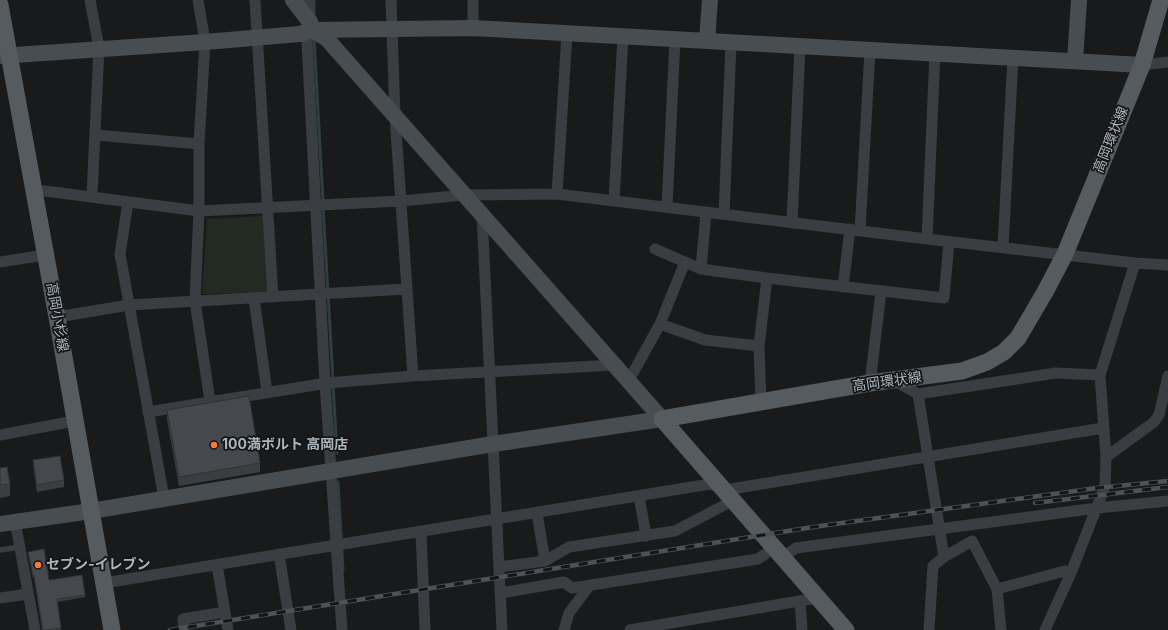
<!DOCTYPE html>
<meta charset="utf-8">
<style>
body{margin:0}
canvas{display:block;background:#191a1c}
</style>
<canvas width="1168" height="630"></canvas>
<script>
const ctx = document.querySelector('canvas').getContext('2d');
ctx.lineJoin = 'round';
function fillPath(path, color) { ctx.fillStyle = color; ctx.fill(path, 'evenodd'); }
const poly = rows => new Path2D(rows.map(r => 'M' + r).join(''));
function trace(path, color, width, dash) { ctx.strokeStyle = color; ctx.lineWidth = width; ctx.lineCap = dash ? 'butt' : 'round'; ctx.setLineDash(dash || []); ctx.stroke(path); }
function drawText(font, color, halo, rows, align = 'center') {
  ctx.font = font + ' Inter,"Noto Sans JP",sans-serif'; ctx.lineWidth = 3.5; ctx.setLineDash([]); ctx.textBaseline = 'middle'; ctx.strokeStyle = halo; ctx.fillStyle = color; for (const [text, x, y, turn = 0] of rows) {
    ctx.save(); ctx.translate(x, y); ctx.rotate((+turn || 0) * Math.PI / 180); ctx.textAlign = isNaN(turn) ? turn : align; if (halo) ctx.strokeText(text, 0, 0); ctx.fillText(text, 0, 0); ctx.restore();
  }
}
const green = poly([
 [264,216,268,292,202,294,207,219]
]);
const stream = poly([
 [314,0,314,14],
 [314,38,323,202],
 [323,207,333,380],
 [333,385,337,453],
 [338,482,343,570]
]);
const lane = poly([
 [0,550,19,547]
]);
const street = poly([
 [90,0,99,48,92,196],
 [198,0,205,42,199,144,199,211,195,301,210,401],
 [255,0,273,297],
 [308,0,309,20],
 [391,0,395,116,413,376],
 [473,0,473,28],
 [313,30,308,36,307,42,325,383,342,630],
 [1142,65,1168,62],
 [96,135,199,144],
 [33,193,45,191,199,211,401,201,465,195,557,194,927,239,1135,263,1168,265],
 [557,194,567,33],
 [614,201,623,36],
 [128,202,120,254,164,498],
 [667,207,675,39],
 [482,214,502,630],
 [724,214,731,43],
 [792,223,800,46],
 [860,231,870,50],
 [927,239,935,53],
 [1003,247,1013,57],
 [655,249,701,269,767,278,944,298,949,242],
 [0,262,45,255],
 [701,269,706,212],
 [843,287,850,229],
 [254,298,267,392],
 [57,317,129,305,406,289],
 [660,324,705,340,759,346],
 [895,381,918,394,1056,373,1100,375],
 [628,382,660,324,685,262],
 [870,383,881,292],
 [918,394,944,557,972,541,997,589,1065,571,1071,573],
 [761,401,759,346,767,278],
 [148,412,327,383,413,376,614,365],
 [0,435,74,421],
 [1106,457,1154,422,1159,415,1168,376],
 [639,496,646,536],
 [537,513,545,561],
 [15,521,35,630],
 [421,532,425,630],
 [279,554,291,630],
 [783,557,796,548,1097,508,1168,501],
 [217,565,228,630],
 [499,567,545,561,569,547,675,531,734,500],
 [104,583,710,484,725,490,1103,428],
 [997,589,1001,630],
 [501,593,564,582,572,588,758,559,775,547],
 [0,598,28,594],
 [800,601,802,630],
 [184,630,183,619,225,612],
 [564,630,569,613,590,585],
 [630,630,811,599,816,595],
 [929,630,933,566,944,557],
 [1045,630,1071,573,1105,486,1106,457,1100,375,1135,263]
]);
const secondary = poly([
 [293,0,310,22,313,30,327,39,662,419],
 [707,41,710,0],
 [0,56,205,42,300,34,313,30,473,28,1142,65],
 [1075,61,1079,0],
 [0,524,91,511,493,444,662,419]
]);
const primary = poly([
 [0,5,57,317,112,630],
 [662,419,870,383,962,371,987,362,1004,352,1018,338,1045,292,1065,254,1142,65,1161,0],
 [662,419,846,630]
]);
const rail = poly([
 [1035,503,1168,487],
 [170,630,813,527,1097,488,1168,481]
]);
const wall = poly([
 [167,410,260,463,260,472,179,486,167,419],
 [33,460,64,480,64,487,37,492,33,466],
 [0,468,10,484,10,496,0,498],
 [28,552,49,580,85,595,85,597,57,602,61,630,42,630,34,578,33,578]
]);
const building = poly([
 [249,396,260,463,179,477,167,410,249,396],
 [60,456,64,480,37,485,33,460,60,456],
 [7,467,10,484,0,485,0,468,7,467],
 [44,549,49,580,82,575,85,595,57,599,61,628,46,630,43,630,34,575,33,576,28,552,44,549]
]);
const markers = [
 [214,445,4,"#f87c35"],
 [38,565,4,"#f87c35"]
];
const streetNames = [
 ["高岡環状線",1111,140,-68],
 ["高岡小杉線",57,317,80],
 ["高岡環状線",887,382,-8]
];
const poiNames = [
 ["100満ボルト 高岡店",222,445],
 ["セブン-イレブン",46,565]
];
fillPath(green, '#222a21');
trace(stream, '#2f3e41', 3);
trace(lane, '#3a3d41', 5.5);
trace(street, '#3a3d41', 11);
trace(secondary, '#484d51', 16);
trace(primary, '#565b60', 17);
trace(rail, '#4d5256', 4.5);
trace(rail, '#141517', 3, [9]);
fillPath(wall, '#3b3e41');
fillPath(building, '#45484c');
trace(building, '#303235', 1);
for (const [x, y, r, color] of markers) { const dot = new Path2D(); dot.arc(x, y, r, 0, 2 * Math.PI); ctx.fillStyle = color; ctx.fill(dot); trace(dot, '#141517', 1.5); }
drawText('14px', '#abb5bc', '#141517', streetNames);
drawText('bold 14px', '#abb5bc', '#141517', poiNames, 'left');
</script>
